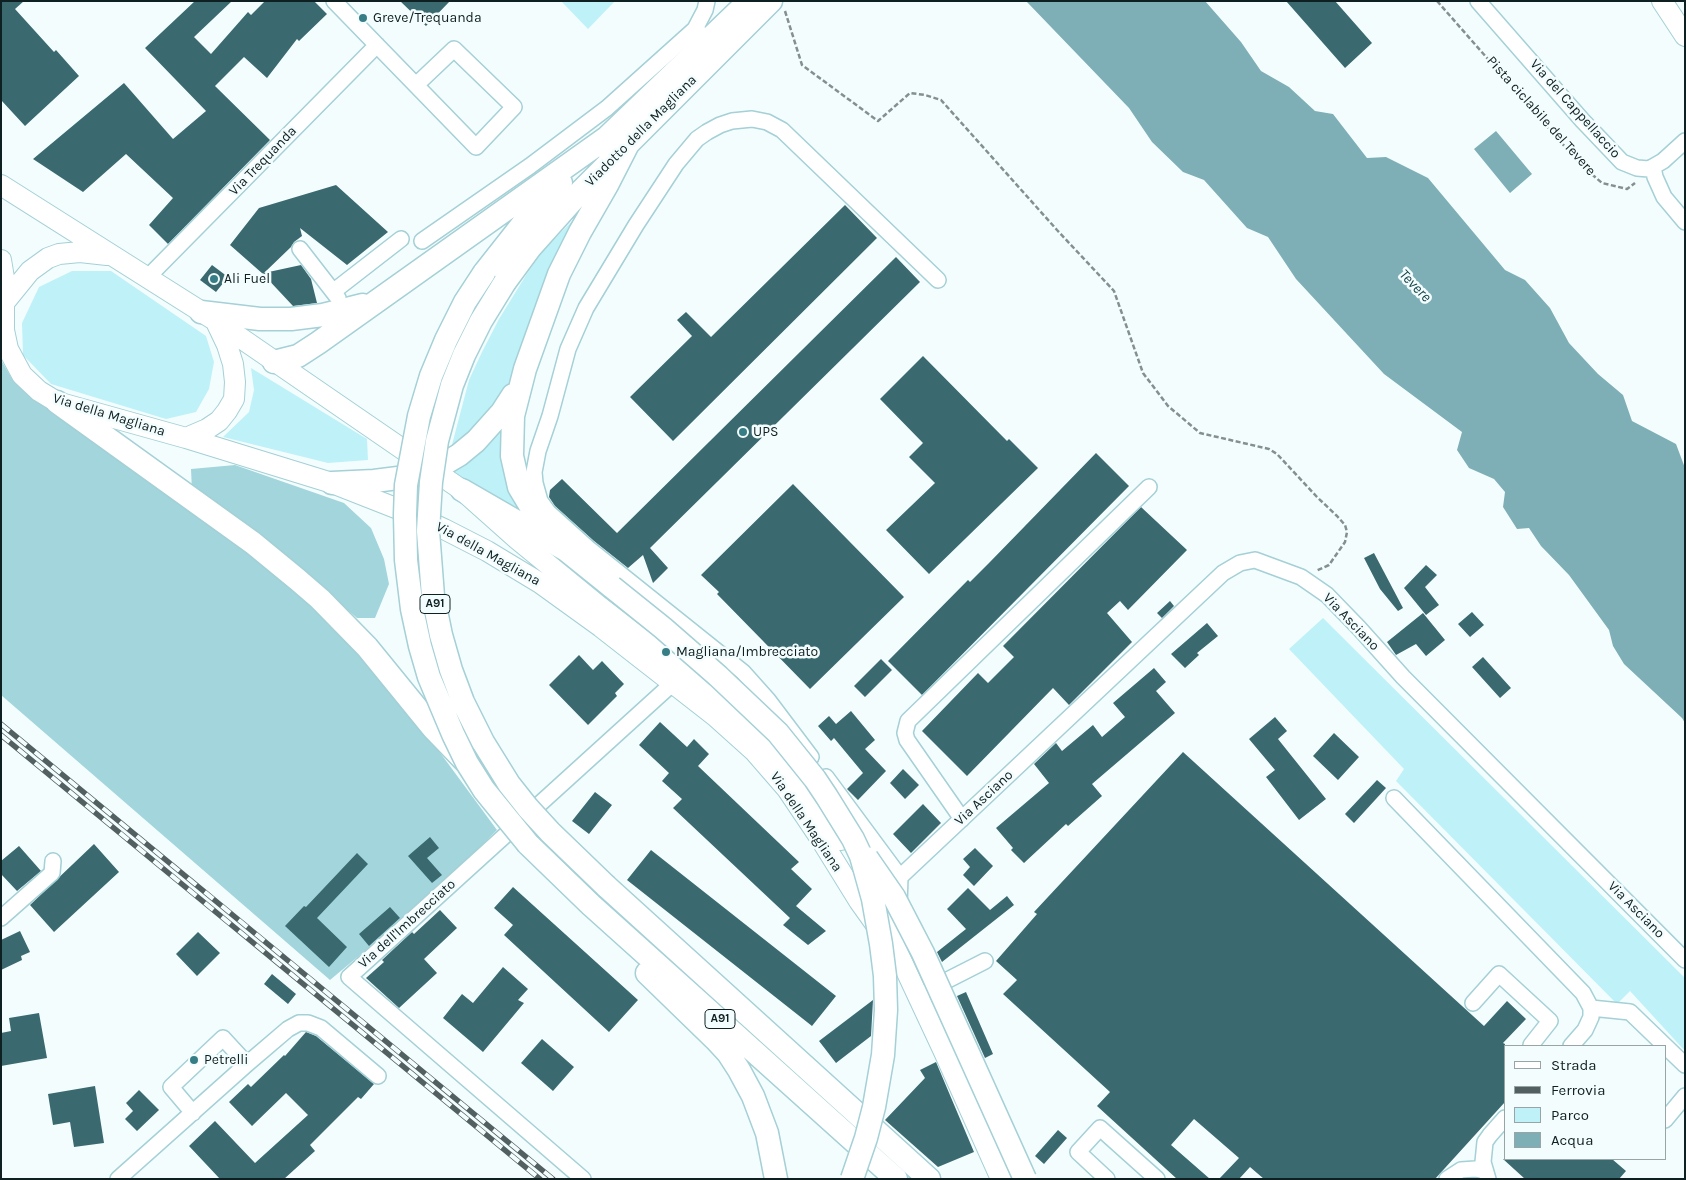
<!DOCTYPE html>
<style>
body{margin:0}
#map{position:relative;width:1686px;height:1180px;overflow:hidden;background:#f4fdfe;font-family:Karla,sans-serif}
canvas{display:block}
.frame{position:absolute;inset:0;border:2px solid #0f2022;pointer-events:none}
.legend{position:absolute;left:1504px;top:1045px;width:162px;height:115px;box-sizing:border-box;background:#f4fdfe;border:1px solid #98a5a6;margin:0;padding:6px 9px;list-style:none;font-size:15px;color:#0f2022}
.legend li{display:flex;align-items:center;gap:10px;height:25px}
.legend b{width:25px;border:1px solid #98a5a6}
</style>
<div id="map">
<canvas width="1686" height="1180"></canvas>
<div class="frame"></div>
<ul class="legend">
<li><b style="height:6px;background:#fff"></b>Strada</li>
<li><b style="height:6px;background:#526062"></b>Ferrovia</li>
<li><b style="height:14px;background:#bff1f8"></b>Parco</li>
<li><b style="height:14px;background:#7eafb6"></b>Acqua</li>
</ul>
</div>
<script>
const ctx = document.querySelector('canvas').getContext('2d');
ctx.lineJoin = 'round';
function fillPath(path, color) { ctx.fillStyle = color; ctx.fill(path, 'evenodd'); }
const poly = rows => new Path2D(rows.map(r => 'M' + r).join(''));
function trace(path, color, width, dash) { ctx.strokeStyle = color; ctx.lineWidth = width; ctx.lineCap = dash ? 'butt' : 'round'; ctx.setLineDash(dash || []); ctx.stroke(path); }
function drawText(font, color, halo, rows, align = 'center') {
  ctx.font = font + ' Karla,sans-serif'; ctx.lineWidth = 5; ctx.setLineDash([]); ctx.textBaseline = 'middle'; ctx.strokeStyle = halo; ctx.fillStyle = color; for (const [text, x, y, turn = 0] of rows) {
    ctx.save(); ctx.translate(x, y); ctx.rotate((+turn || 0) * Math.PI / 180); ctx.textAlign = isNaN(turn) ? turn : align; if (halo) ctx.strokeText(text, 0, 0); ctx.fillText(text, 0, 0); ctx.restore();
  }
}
const green = poly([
 [561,1,615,1,588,29],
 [573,220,546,283,507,395,449,456,469,380,482,352,499,319,528,272,543,251],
 [72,271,111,271,206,336,214,362,209,389,196,412,166,419,51,384,23,355,22,323,39,287],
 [251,368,367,439,368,460,328,463,223,437,249,412,254,390],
 [502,426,501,451,534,526,447,468],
 [1323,618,1685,978,1685,1051,1630,991,1617,1004,1396,781,1404,769,1289,649]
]);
const forest = poly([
 [1,360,11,377,274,569,338,627,430,739,497,830,426,900,330,980,1,695],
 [235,465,344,503,371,528,384,559,389,584,375,618,357,618,248,527,192,491,191,469]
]);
const water = poly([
 [1026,1,1205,1,1241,42,1261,71,1289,87,1315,111,1333,114,1367,158,1386,157,1428,178,1505,270,1525,280,1550,308,1569,343,1598,374,1623,395,1632,421,1676,444,1685,468,1685,723,1682,718,1624,664,1613,646,1609,630,1569,575,1541,546,1529,528,1517,529,1503,507,1505,492,1494,479,1469,468,1457,450,1462,432,1384,374,1296,279,1268,237,1247,228,1204,180,1183,172,1152,142,1129,108],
 [1496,131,1532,174,1510,193,1474,149]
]);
const building = poly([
 [1,1,24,1,15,9,54,52,56,50,79,76,25,126,1,100],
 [195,1,232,1,194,37,211,54,248,12,251,15,265,1,314,1,327,14,299,41,297,39,267,78,244,57,215,86,270,140,168,244,149,225,173,198,126,154,83,192,33,159,124,83,173,139,206,111,145,48],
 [400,1,450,1,426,26],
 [1286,1,1335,1,1372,43,1345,68],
 [336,185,388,232,347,265,300,228,302,236,294,242,291,247,264,273,301,265,311,279,317,303,293,306,263,274,230,245,259,208],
 [845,205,877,238,673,441,630,397,692,336,677,320,686,312,711,337],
 [896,257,920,282,650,548,668,568,653,583,643,555,628,568,594,541,555,506,549,497,550,490,562,479,617,533],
 [212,265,228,277,216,292,200,280],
 [923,356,1007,441,1009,439,1038,468,929,574,886,530,935,483,909,457,923,443,880,399],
 [1096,453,1129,486,922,695,888,661,968,580,970,582,989,563],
 [793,484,904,597,810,689,717,594,719,592,701,575],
 [1141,507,1187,550,1128,610,1120,601,1107,613,1132,642,1069,705,1053,688,967,776,922,731,978,673,988,683,1014,657,1003,646],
 [1374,553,1403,608,1398,611,1380,589,1364,558],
 [1426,565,1437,575,1425,587,1439,605,1426,615,1404,588],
 [1170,601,1174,606,1162,618,1157,613],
 [1472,612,1484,625,1470,637,1458,624],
 [1423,613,1445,640,1426,656,1416,644,1396,655,1387,642],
 [1207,623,1218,636,1197,653,1199,655,1185,668,1171,654],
 [579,655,593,670,602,661,624,684,615,693,617,696,588,725,549,685],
 [1483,657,1511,688,1500,698,1472,667],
 [881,659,892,670,865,697,854,686],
 [1154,668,1166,682,1156,691,1175,713,1092,784,1102,796,1068,826,1066,824,1024,863,1011,850,1013,848,996,828,1049,783,1034,764,1056,743,1062,751,1093,725,1102,737,1125,717,1113,703],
 [851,711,875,740,865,749,886,771,858,800,847,789,863,773,834,738,831,741,818,726,829,716,836,724],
 [1275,717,1287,731,1278,739,1326,799,1299,820,1266,777,1275,770,1249,739],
 [660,722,687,747,694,739,709,754,698,766,799,862,791,869,812,889,796,906,826,931,808,945,783,925,790,918,673,808,682,799,662,781,669,773,639,745],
 [1334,733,1359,757,1338,780,1313,756],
 [1183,752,1484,1026,1507,1001,1526,1019,1503,1043,1505,1044,1505,1102,1435,1179,1264,1179,1250,1167,1239,1179,1219,1179,1239,1158,1194,1119,1171,1145,1210,1179,1177,1179,1097,1106,1110,1092,1003,994,1017,980,996,961,1037,914,1034,912],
 [903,769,919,785,905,799,890,783],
 [1377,780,1386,788,1354,823,1345,814],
 [595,792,612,805,589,834,572,821],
 [923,804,941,823,911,853,893,834],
 [430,837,439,848,427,858,442,875,432,883,408,856],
 [94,844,119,872,54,932,30,905],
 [19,846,41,871,17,891,1,874,1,861],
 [975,848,993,866,974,886,963,875,970,867,963,859],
 [651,850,836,996,812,1026,627,880],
 [357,853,368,864,317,918,347,947,329,967,285,926,304,906,306,907],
 [513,887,638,1000,609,1032,504,935,513,925,494,908],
 [968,888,990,910,1007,896,1014,905,942,962,937,952,966,929,947,909],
 [390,907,400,918,369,946,359,934],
 [440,910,457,928,424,959,437,973,399,1008,366,978,384,962,382,960,412,932,414,934],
 [20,931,30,952,21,956,22,960,1,970,1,940],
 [198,932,220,953,197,976,176,954],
 [503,967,528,989,518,1000,524,1003,483,1052,443,1018,462,994,473,1003],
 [272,974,296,994,288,1004,264,984],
 [966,992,993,1054,985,1058,957,996],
 [873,1000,871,1036,836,1063,819,1041],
 [39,1013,47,1058,1,1066,1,1033,11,1031,9,1018],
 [306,1032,316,1036,374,1084,361,1099,358,1097,310,1145,315,1151,284,1179,220,1179,189,1146,215,1121,255,1163,308,1115,286,1093,252,1126,229,1102,248,1084,251,1087,284,1055,285,1056],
 [542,1039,574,1067,553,1091,521,1063],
 [936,1062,974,1152,938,1167,885,1120,925,1078,920,1070],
 [95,1086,104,1143,74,1147,70,1122,53,1125,48,1094],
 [139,1090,159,1110,137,1131,125,1119,133,1111,126,1103],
 [1058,1130,1067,1138,1044,1164,1035,1156],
 [1503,1159,1612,1159,1626,1171,1619,1179,1525,1179]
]);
const path = poly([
 [1437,1,1581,165,1602,183,1627,189,1635,183],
 [785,11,802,65,878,121,910,93,925,95,941,100,1057,230,1114,291,1143,373,1168,406,1200,433,1269,449,1277,454,1317,497,1337,516,1345,525,1347,532,1345,542,1329,565,1316,571]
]);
const minor = poly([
 [334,1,476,147,514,107,454,49,416,85],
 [1478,1,1582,120,1622,162,1637,168,1649,169,1663,161,1685,141],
 [703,36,695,29,705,10,707,1],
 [1653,167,1655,177,1664,197,1685,222],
 [422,241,530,166,607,108,695,29],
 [300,249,338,298],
 [148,277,377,45],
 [334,291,401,239],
 [811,757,768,700,743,672,588,548,548,512,540,501,535,483,534,472,538,451,550,416,568,349,586,308,636,225,676,164,697,139,707,132,720,125,732,121,752,119,767,122,782,130,938,280],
 [826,777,900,877,899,907],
 [1394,798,1583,993,1591,1008,1591,1017,1585,1030,1571,1046],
 [962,819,907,740,905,733,908,721,1149,487],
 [900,877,1223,573,1240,563,1255,560,1301,577,1327,595,1359,628,1403,677,1685,960],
 [1,918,52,873,53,861],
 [930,989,985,961],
 [1473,1003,1499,974,1550,1021,1531,1045,1533,1046],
 [1591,1008,1630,1012,1685,1065],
 [193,1113,171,1087,223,1038,247,1064],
 [1665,1120,1685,1096],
 [118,1179,247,1064,288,1029,299,1023,308,1023,321,1028,378,1076],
 [583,1179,349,977,673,683],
 [1107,1179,1078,1152,1100,1128,1157,1179],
 [1447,1179,1461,1170,1475,1169,1485,1171],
 [1488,1179,1483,1162,1485,1142,1490,1135,1505,1118]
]);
const major = poly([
 [1662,1,1685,36],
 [1,185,216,321,462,490,517,539,600,607,728,706,765,741,788,765,824,814,841,840],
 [1,260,4,278,4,330,8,349,22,375,39,391,57,402,186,438,332,483,416,516,444,529,487,551,540,583,601,627,715,716,754,751,787,789,820,838,859,901,879,929],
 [4,303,30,271,48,258,59,254,80,252,107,255],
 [186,438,207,429,219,421,227,411,234,399,235,382,233,364,227,345,217,324],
 [881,917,945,1054,1001,1179]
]);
const highway = poly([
 [598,146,749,1],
 [484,273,525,221,561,183],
 [505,282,530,248,581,191,771,1],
 [201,312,260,319,291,319,323,315,363,305],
 [274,362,298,356,318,343,609,136],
 [57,402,253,543,298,580,320,599,367,647,433,728,464,760],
 [332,483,374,481,414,476,437,468,459,455,476,441,502,412,513,395],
 [462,490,566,550,612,587],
 [566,550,534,512,519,487,512,456,513,416,525,369,559,274,580,232,607,185,628,144],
 [528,844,591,905,896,1179],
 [606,886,929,1179],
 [647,973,716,1040,728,1053,739,1070,753,1096,767,1133,776,1179]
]);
const rail = poly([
 [1,724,553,1179],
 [1,735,540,1179]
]);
const highwayBridge = poly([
 [484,273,465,302,446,340,431,376,419,416,406,485,405,515,406,560,412,609,420,646,429,677,453,734,467,763,484,790,528,844],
 [505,282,481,321,464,355,452,385,437,441,431,482,428,531,433,596,441,635,451,670,463,702,483,742,509,784,528,808,550,832,606,886],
 [612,587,663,628,718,676,778,733,815,779,827,797,853,839,861,856,873,899,881,944,885,976,886,1010,883,1055,874,1107,866,1138,852,1179],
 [867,858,894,897,923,953,1025,1179]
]);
const markers = [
 [363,18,5,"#367d86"],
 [214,279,5,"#367d86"],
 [743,432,5,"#367d86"],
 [666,652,5,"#367d86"],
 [194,1060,5,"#367d86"]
];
const shields = [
 [435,604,30],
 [720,1019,30]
];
const shieldNames = [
 ["A91",435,604],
 ["A91",720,1019]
];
const poiNames = [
 ["Greve/Trequanda",373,18],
 ["Ali Fuel",224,279],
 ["UPS",753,432],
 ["Magliana/Imbrecciato",676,652],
 ["Petrelli",204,1060]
];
const streetNames = [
 ["Via del Cappellaccio",1575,109,48],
 ["Pista ciclabile del Tevere",1541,116,48],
 ["Viadotto della Magliana",641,131,-45],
 ["Via Trequanda",263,161,-46],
 ["Via della Magliana",109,415,17],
 ["Via della Magliana",488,554,29],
 ["Via Asciano",1351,622,46],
 ["Via Asciano",984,798,-43],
 ["Via della Magliana",806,822,56],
 ["Via Asciano",1636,910,45],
 ["Via dell'Imbrecciato",407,924,-42]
];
const waterNames = [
 ["Tevere",1415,286,46]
];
fillPath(green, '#bff1f8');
fillPath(forest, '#a3d5dd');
fillPath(water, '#7eafb6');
fillPath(building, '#3a6a70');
trace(minor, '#a4d0d6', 18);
trace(major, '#a4d0d6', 22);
trace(highway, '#a4d0d6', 25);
trace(path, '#839092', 2.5, [5, 2.5]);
trace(minor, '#fff', 15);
trace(major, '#fff', 20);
trace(highway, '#fff', 22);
trace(rail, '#526062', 5.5);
trace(rail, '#f4fdfe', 4, [11]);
trace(highwayBridge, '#a4d0d6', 25, []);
trace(highwayBridge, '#fff', 22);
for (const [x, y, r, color] of markers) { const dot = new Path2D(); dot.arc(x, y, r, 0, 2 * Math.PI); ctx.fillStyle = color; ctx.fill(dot); trace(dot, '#f4fdfe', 2); }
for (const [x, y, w] of shields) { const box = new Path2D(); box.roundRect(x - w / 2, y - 9.5, w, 19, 4); ctx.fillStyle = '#f4fdfe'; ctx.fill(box); trace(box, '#0f2022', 1); }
drawText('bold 12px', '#0f2022', null, shieldNames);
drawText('14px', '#0f2022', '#f4fdfe', poiNames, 'left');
drawText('14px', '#0f2022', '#f4fdfe', streetNames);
drawText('italic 15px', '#134147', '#f4fdfe', waterNames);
</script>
